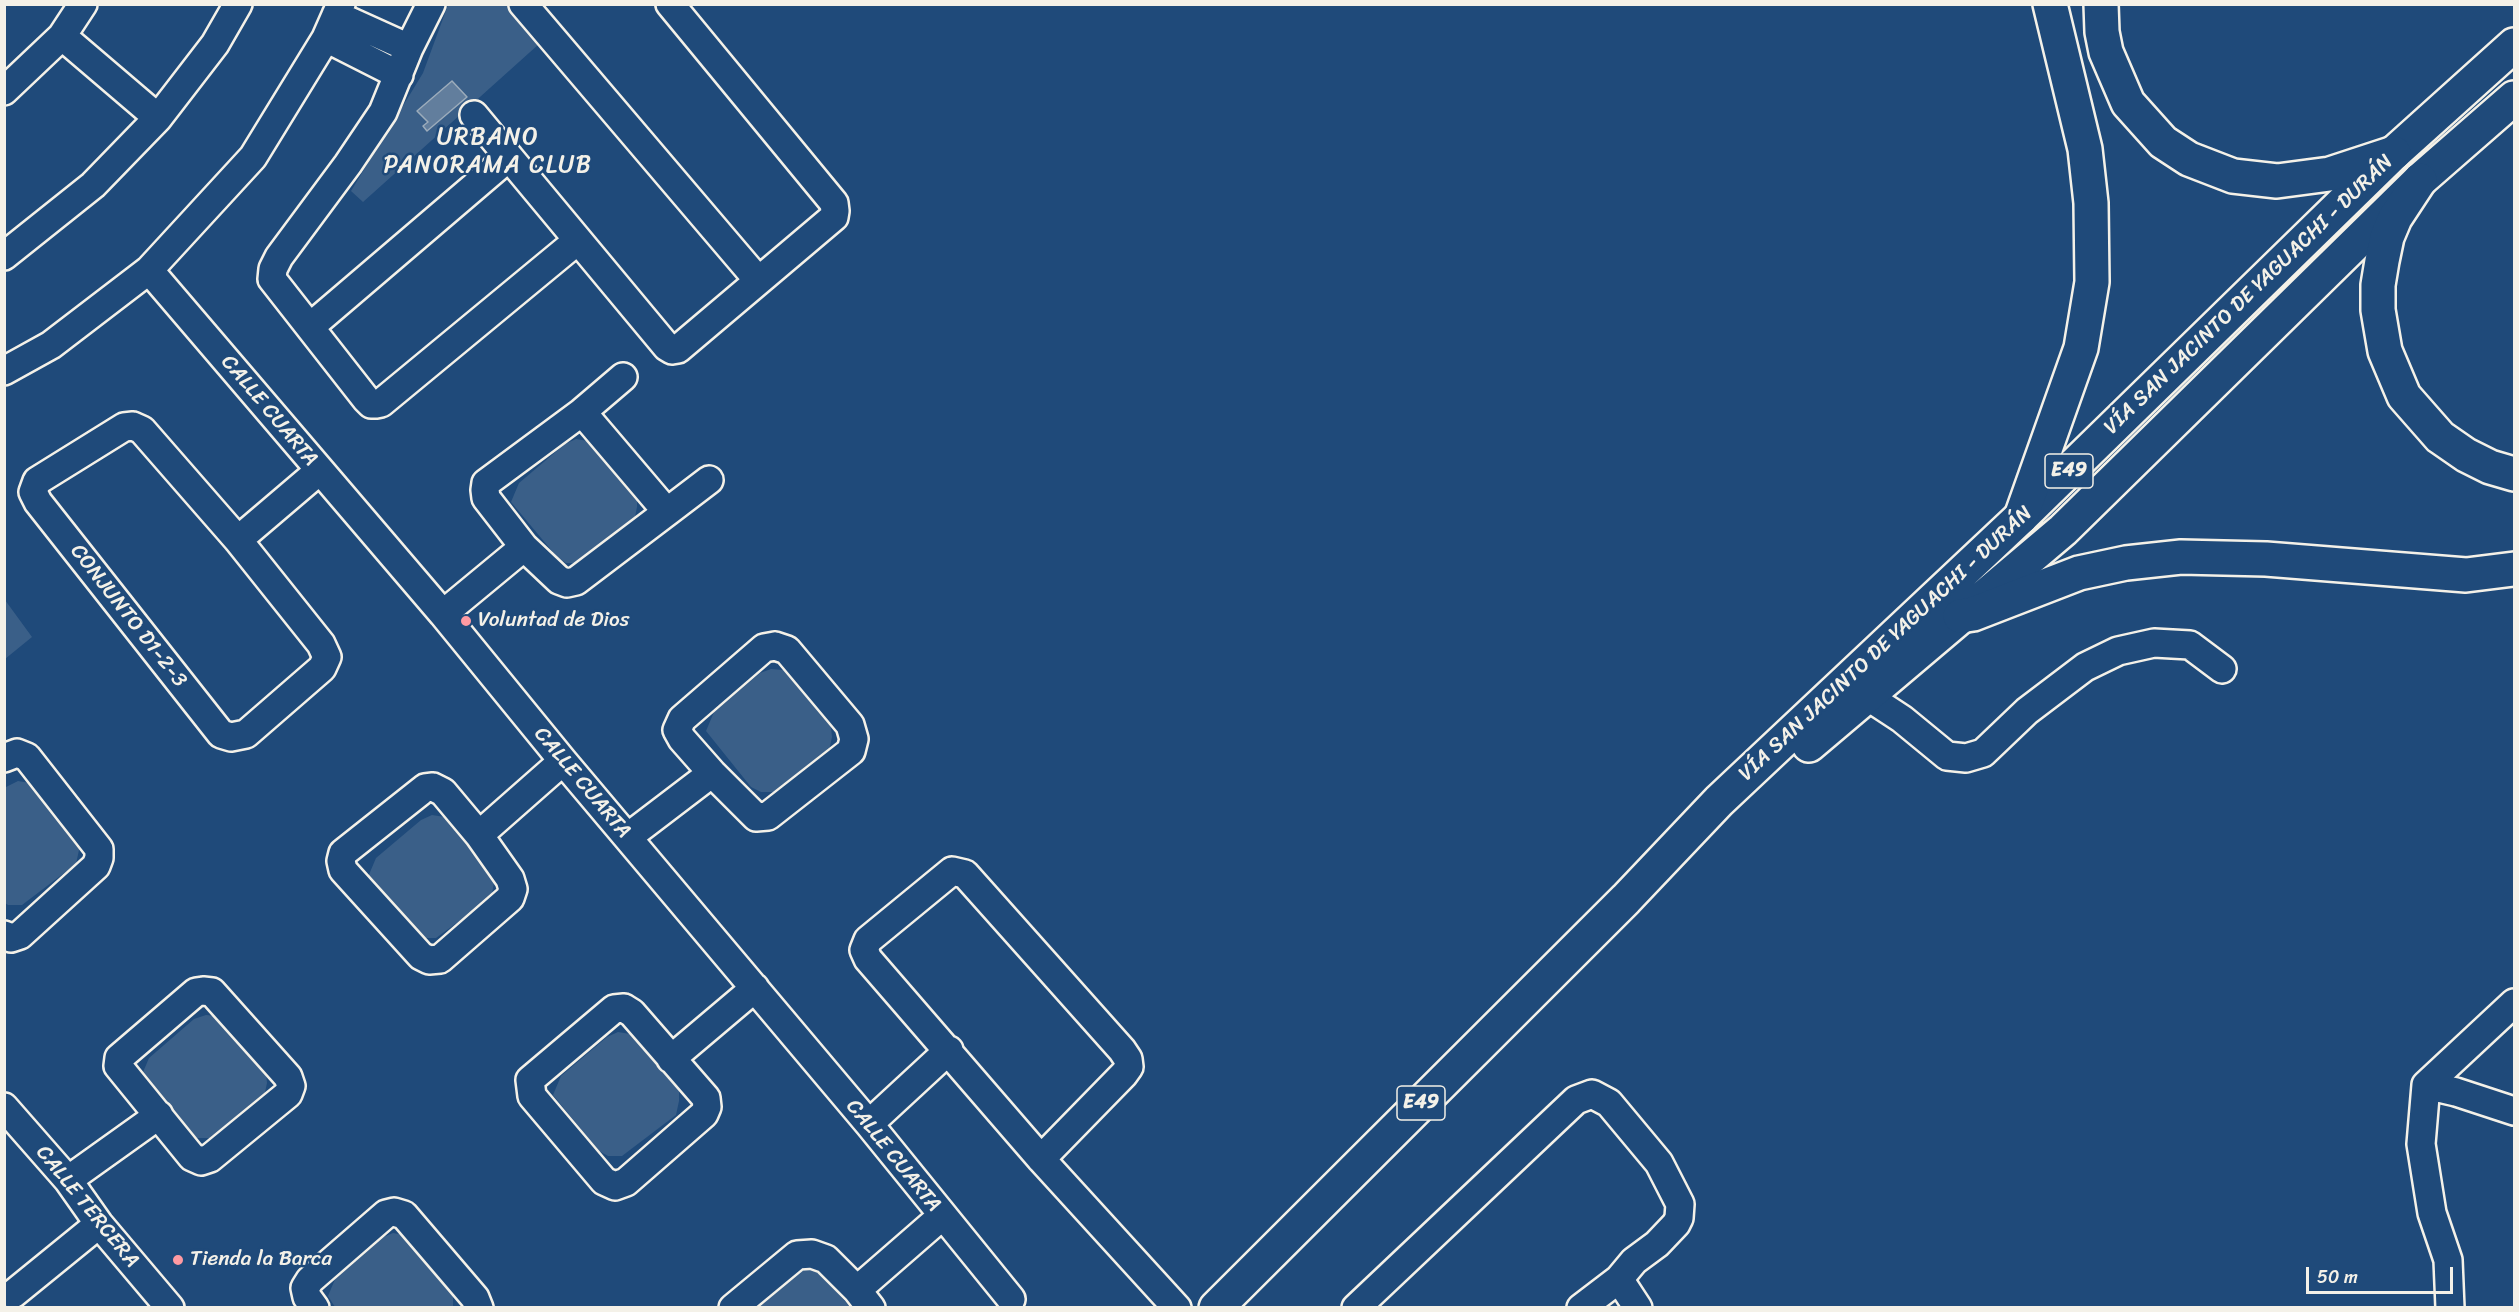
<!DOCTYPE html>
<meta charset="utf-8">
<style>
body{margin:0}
#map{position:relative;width:2519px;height:1312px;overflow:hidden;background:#1f4a7a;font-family:Sriracha,sans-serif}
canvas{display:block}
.frame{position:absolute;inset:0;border:6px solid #f4f1e8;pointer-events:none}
.scale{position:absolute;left:2306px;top:1267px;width:147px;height:27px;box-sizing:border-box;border:3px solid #f4f1e8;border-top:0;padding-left:8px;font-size:18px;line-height:21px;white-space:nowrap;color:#f4f1e8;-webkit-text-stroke:4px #1f4a7a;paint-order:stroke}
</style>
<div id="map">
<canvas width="2519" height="1312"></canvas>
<div class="frame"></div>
<div class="scale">50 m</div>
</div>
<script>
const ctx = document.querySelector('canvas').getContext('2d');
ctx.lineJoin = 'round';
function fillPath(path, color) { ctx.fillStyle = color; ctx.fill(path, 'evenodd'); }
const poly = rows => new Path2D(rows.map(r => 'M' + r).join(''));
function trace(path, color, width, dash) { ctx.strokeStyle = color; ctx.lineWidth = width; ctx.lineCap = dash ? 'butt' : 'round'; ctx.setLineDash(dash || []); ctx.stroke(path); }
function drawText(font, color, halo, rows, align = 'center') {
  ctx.font = font + ' Sriracha,sans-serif'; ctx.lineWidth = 5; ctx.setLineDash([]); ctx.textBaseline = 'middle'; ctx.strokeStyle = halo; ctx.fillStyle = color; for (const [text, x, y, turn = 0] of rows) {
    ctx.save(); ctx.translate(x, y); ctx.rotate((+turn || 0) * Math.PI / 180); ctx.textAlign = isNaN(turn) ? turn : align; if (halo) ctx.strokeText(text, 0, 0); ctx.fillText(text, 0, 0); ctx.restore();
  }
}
const green = poly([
 [448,5,508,5,539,44,363,202,351,191,423,73],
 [576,439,588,441,637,498,637,507,634,522,580,563,566,563,557,557,511,502,519,483,565,444],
 [5,600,32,637,5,659,4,600],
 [771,669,783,670,831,727,832,737,829,751,775,792,761,792,751,787,706,731,714,712,760,673],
 [18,781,30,783,79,840,79,850,76,864,22,905,8,905,5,903,4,788],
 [432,815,445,817,493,873,494,883,491,898,436,938,422,938,373,886,368,877,376,858,421,820],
 [206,1015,217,1016,266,1073,267,1083,264,1097,210,1138,195,1138,186,1133,141,1077,149,1058,194,1019],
 [618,1032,630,1034,679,1091,679,1101,676,1115,622,1156,608,1156,599,1151,553,1095,561,1076,607,1037],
 [393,1233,404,1235,453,1292,453,1307,336,1308,333,1304,328,1296,336,1277,381,1238],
 [814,1266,850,1307,746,1308,791,1269]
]);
const water = poly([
 [452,81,467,97,427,131,423,126,428,122,417,111,452,81]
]);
const minor = poly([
 [431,4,409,48,383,112,348,164,279,257,273,269,272,279,366,399,371,404,376,404,381,403,577,241],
 [523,4,758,280],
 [336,15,409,48],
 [62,36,158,118],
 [326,38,399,75],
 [4,91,62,36,83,4],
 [474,115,667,347,672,350,678,349,834,217,835,211,834,203,670,4],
 [4,256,93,185,158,118,215,44,238,4],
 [149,270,443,614,563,761,869,1124,1011,1299],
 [310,327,509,157],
 [4,371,51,345,149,270,253,157,326,38,341,4],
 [582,412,667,512,576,581,567,583,559,580,524,547,486,498,485,490,486,483,582,412],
 [582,412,623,377],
 [133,426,142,430,238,540,321,644,327,657,322,668,246,734,231,737,221,734,38,502,33,492,37,481,124,427,133,426],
 [667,512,709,480],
 [238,540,319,471],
 [443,614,524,547],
 [775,646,787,650,850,725,854,739,851,751,768,816,756,817,712,773,682,739,677,730,682,719,764,648,775,646],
 [1867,696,1902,719,1947,756,1966,758,1983,753,2027,711,2085,667,2118,651,2154,643,2190,645,2222,669],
 [4,758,17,753,27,757,99,849,99,858,96,866,20,935,11,938,4,935],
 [433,787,443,792,479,835,510,879,513,889,510,898,440,959,429,960,421,956,343,870,341,861,343,853,425,788,433,787],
 [479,835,563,761],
 [628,837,712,773],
 [203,991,212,992,288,1077,291,1086,288,1094,210,1158,201,1161,192,1157,118,1066,119,1058,196,992,203,991],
 [624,1008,632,1013,706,1098,707,1107,704,1114,626,1182,615,1186,604,1181,532,1096,530,1080,614,1009,624,1008],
 [671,1059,755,988],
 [2426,1085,2456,1092,2514,1111],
 [4,1107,68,1180,99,1224,170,1308],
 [869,1124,949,1050],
 [1041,1159,1124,1074,1129,1067,1128,1059,1122,1050,965,874,952,871,868,940,864,950,868,959,1041,1159,1177,1308],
 [68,1180,159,1115],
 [857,1290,942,1216],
 [13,1294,99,1224],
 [315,1308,307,1297,305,1288,310,1280,386,1214,394,1212,404,1215,475,1298,479,1308],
 [733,1308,797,1255,812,1254,826,1259,857,1290,871,1308],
 [1356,1308,1576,1100,1592,1094,1609,1103,1659,1163,1680,1204,1679,1218,1676,1224,1657,1244,1634,1261,1619,1279,1638,1308],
 [1581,1308,1619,1279],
 [2450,1308,2448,1260,2432,1213,2421,1144,2426,1085,2514,1003]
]);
const major = poly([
 [1809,745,2063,530,2420,180,2514,98],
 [1216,1308,1626,899,1719,801,2021,517,2394,153,2514,45]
]);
const highway = poly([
 [2101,4,2102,32,2106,52,2128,103,2163,142,2189,159,2233,176,2277,181,2330,174,2394,153],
 [2420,180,2395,218,2387,237,2382,261,2378,285,2378,310,2385,351,2404,396,2440,437,2466,455,2490,467,2514,474],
 [2021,517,2081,348,2092,282,2091,203,2085,149,2050,4],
 [1960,616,1973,614,2079,573,2126,563,2181,557,2266,559,2466,575,2514,569]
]);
const markers = [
 [466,621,6,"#ff9aa2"],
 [178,1260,6,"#ff9aa2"]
];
const shields = [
 [2069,471,48],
 [1421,1103,48]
];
const shieldNames = [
 ["E49",2069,471],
 ["E49",1421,1103]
];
const streetNames = [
 ["VÍA SAN JACINTO DE YAGUACHI - DURÁN",2249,295,-44],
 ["CALLE CUARTA",269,411,50],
 ["CONJUNTO D1-2-3",128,616,52],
 ["VÍA SAN JACINTO DE YAGUACHI - DURÁN",1886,644,-43],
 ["CALLE CUARTA",582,783,50],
 ["CALLE CUARTA",893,1156,51],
 ["CALLE TERCERA",87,1207,51]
];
const poiNames = [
 ["Voluntad de Dios",478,621],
 ["Tienda la Barca",190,1260]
];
const quarterNames = [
 ["URBANO",488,138],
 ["PANORAMA CLUB",488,166]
];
fillPath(green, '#3a5f88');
fillPath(water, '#627e9d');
trace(water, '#9cacbb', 1.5);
trace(minor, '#f4f1e8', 32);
trace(major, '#f4f1e8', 38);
trace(highway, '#f4f1e8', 38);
trace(minor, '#1f4a7a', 27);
trace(major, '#1f4a7a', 33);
trace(highway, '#1f4a7a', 33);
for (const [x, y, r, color] of markers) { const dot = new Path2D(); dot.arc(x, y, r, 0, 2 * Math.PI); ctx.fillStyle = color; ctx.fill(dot); trace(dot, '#1f4a7a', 2); }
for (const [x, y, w] of shields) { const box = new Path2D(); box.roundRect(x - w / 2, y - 17, w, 34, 4.5); ctx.fillStyle = '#1f4a7a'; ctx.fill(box); trace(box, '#f4f1e8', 1.5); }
drawText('bold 20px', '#f4f1e8', null, shieldNames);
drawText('21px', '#f4f1e8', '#1f4a7a', streetNames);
drawText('21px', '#f4f1e8', '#1f4a7a', poiNames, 'left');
ctx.letterSpacing = '1.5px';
drawText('24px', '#f4f1e8', '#1f4a7a', quarterNames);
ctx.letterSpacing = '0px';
</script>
